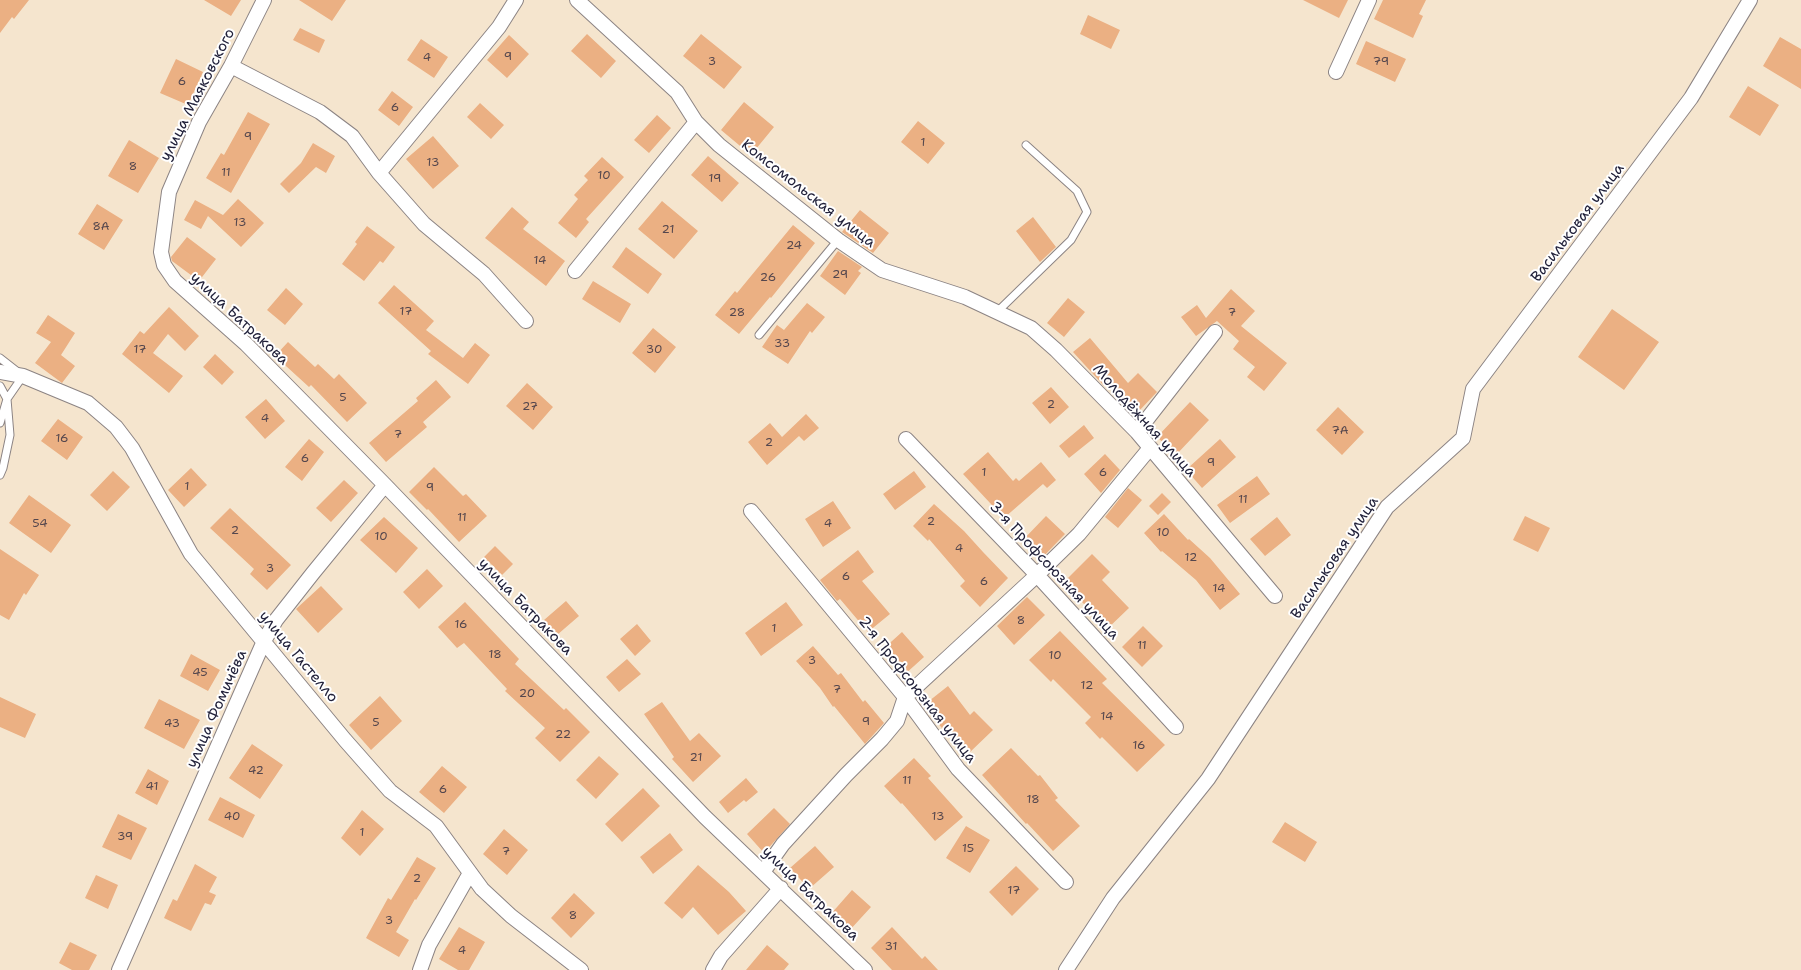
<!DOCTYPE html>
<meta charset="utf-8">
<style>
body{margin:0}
canvas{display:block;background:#f5e5ce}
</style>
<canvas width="1801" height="970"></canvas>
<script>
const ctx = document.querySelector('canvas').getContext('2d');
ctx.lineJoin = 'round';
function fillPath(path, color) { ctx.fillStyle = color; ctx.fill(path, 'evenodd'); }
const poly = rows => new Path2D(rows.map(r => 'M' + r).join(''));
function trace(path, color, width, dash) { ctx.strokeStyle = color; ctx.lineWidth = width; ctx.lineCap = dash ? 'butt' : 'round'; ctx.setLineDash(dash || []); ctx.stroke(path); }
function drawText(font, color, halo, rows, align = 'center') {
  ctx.font = font + ' "Shantell Sans",sans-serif'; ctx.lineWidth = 4; ctx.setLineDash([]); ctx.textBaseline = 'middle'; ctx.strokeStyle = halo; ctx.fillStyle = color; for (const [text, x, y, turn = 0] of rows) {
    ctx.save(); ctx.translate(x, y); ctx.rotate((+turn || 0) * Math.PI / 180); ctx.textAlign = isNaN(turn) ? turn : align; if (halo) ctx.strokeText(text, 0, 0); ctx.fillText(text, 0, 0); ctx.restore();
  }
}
const building = poly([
 [0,0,29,0,14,19,12,17,0,33],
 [204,0,241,0,231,16],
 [299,0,346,0,332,21],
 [1303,0,1348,0,1339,18],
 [1383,0,1426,0,1419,14,1423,16,1413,38,1374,19],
 [1088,15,1120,30,1111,49,1080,34],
 [300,28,325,40,319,53,293,40],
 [587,34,616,61,601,78,571,51],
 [701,34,742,67,724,89,683,56],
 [509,35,529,54,507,78,487,60],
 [1780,37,1801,49,1801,89,1763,66],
 [421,39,448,57,434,78,407,60],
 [1366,41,1406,59,1395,82,1356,64],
 [176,59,203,72,188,105,160,93],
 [1748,86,1779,105,1760,136,1729,117],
 [392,91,413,107,399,126,378,110],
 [744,102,774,127,751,155,721,130],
 [480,103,504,125,491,139,467,117],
 [248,112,270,124,231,193,206,178,221,153,224,155],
 [657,115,671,128,649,153,634,140],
 [918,121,945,143,928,164,901,142],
 [433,136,459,166,433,189,406,159],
 [129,140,159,158,138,193,108,176],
 [313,143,335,156,326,173,316,167,289,193,280,184,301,163],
 [708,156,739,183,722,202,691,175],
 [602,157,624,177,586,219,589,222,576,238,558,223,578,199,574,195,588,180,584,176],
 [238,199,264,223,241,247,208,216,201,229,184,220,195,200,223,215],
 [662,201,698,231,674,259,638,229],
 [97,204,123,220,104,250,78,234],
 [512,207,529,222,523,229,565,261,546,286,485,238],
 [860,210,889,233,873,253,842,232],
 [1033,217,1056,247,1040,262,1016,231],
 [793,225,815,243,771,298,770,297,739,334,715,315,735,291,737,293],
 [367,226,395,247,383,263,380,261,364,281,342,264,357,244,355,242],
 [187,237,216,259,199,281,172,261,171,257],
 [626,247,662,274,648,294,612,267],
 [838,251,862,267,858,271,861,273,845,295,820,276],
 [593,281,631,304,620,323,582,299],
 [394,285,434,321,426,330,463,358,475,343,490,355,468,384,428,354,431,351,378,303],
 [286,288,303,304,285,325,267,310],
 [1231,289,1255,311,1241,326,1287,363,1264,391,1247,377,1255,367,1233,349,1239,341,1217,321,1196,336,1181,317,1197,305,1206,318],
 [1068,298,1085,312,1064,337,1047,323],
 [807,303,825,317,812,333,810,331,788,364,762,347,777,325,784,330],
 [169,307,199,336,185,351,168,334,153,353,183,376,169,393,122,354,140,331,144,334],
 [1612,309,1659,342,1624,390,1578,357],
 [48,315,75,333,61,355,75,366,62,383,35,363,51,342,36,333],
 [653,328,676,347,655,373,632,353],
 [1090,338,1128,383,1138,373,1157,392,1139,411,1109,382,1104,386,1073,352],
 [288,342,315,367,318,364,334,379,339,374,367,403,347,422,311,385,309,387,275,356],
 [215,354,234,372,222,385,203,367],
 [436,380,451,397,423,422,427,427,386,462,369,443,418,401,416,398],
 [527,383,553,407,533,430,506,406],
 [1051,387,1069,407,1050,424,1032,403],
 [266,399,285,421,265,439,245,417],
 [1190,402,1209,420,1176,455,1157,437],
 [1338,407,1364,432,1342,455,1316,430],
 [806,414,819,428,804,441,799,436,767,465,748,442,770,423,782,437],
 [58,419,83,437,67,460,41,441],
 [1084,425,1094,438,1069,458,1059,446],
 [309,439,324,452,302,481,285,467],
 [1220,439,1236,457,1202,488,1188,472,1188,468],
 [988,452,1013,481,1016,478,1019,481,1041,462,1056,480,1047,488,1043,484,1004,518,963,474],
 [1105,454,1120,470,1101,493,1084,474],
 [434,467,463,496,466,494,487,516,459,542,428,509,427,510,409,492],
 [191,468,207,485,184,507,168,490],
 [113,471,130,487,107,511,90,495],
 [914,471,926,487,895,510,883,494],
 [1257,476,1270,494,1230,523,1217,505],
 [344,480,358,493,331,522,316,508],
 [1128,488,1142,500,1118,528,1105,517],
 [1162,493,1171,502,1158,515,1149,506],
 [29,495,71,525,51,553,9,523],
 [833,501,851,528,823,547,805,519],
 [934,504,964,531,983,552,1008,578,980,607,960,586,965,581,929,539,928,541,913,526],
 [230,508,291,565,267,590,250,574,254,569,210,528],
 [1164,514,1188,540,1189,539,1210,558,1240,594,1220,610,1196,580,1162,551,1161,552,1144,533],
 [1046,516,1065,534,1040,560,1021,542],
 [1525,516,1550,528,1538,552,1513,540],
 [384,517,418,548,396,573,360,540],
 [1277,517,1291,535,1265,556,1250,539],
 [495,546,513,564,502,575,484,557],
 [0,549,39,575,26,595,24,593,9,620,0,615],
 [858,550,874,572,862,581,890,614,868,632,840,599,837,601,820,580],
 [1092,554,1110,572,1102,580,1129,608,1105,631,1090,615,1093,613,1063,583],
 [427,569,443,586,419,609,403,592],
 [321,586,343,609,318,633,296,609],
 [1027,597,1045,615,1014,645,997,626],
 [566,601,579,616,557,635,544,620],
 [465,602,519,659,515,664,564,710,566,708,590,732,560,762,535,738,545,728,505,691,507,689,464,643,457,648,438,627],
 [786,602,803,625,761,656,745,633],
 [637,624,651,641,635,656,620,639],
 [1143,626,1163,646,1142,667,1122,647],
 [1060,631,1107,679,1102,683,1165,745,1137,772,1102,737,1100,739,1085,723,1091,717,1053,679,1051,682,1029,660],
 [902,632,924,657,904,675,882,650],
 [813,646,838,675,841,673,863,702,865,700,884,723,865,744,834,706,833,707,820,688,796,661],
 [191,654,220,670,208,691,180,676],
 [627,659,641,674,619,692,606,677],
 [948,686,970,715,974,711,993,730,968,754,941,727,924,705],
 [380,696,402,721,371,750,349,725],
 [0,697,36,714,25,738,0,727],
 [159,699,200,720,184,749,144,728],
 [662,702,690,741,699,733,721,756,693,782,672,759,674,757,644,714],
 [252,744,283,765,260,799,229,778],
 [1011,748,1038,776,1040,775,1058,798,1055,800,1080,826,1053,851,1027,823,1026,824,982,775],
 [599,756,619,774,596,799,576,780],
 [914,758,931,776,928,778,963,817,935,841,902,803,901,804,884,786],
 [442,766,467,787,444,813,419,792],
 [148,769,169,781,157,805,135,793],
 [746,778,758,792,746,802,744,800,728,813,719,802],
 [643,788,660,806,622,842,605,824],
 [220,797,255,815,243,838,208,820],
 [774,808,790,824,764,853,747,834],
 [362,810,384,829,360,856,341,838],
 [118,814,147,828,131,860,102,847],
 [1285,822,1317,842,1305,862,1272,842],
 [966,826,990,840,970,873,946,858],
 [504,829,528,850,507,875,483,854],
 [670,833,683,850,653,874,640,857],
 [815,846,834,867,809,889,790,868],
 [417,857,436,868,416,900,415,899,396,932,409,940,399,957,366,938,388,898,391,900],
 [195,864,217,877,209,892,216,895,211,905,205,903,191,931,164,918,173,899,177,901],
 [698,865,729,892,746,911,718,935,693,907,682,919,664,903],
 [1016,866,1039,889,1012,916,989,892],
 [96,875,118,885,108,909,85,898],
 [852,890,871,907,849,931,830,915],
 [574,893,595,913,571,938,551,918],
 [459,927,485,942,469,970,458,970,439,959],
 [892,927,922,959,925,956,938,970,892,970,871,948],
 [70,942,97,955,89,970,72,970,59,963],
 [767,945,789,964,784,970,746,970]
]);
const lane = poly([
 [997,312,1071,240,1087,212,1077,191,1026,145],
 [759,335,838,240],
 [0,358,23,376,7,399,0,423],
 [0,386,7,399,10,435,3,468,0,475]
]);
const street = poly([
 [264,0,231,66,199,122,169,192,161,252,164,265,175,281,246,344,385,485,705,817,865,970],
 [577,0,677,92,696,122,719,145,838,240,882,270,965,297,1031,328,1056,350,1137,432,1275,596],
 [231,66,320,112,352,136,379,173,424,224,484,274,526,321],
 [1336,72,1369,0],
 [379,173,499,27,516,0],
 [575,271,696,122],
 [0,372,23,376,88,403,116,427,132,448,191,554,345,740,390,791,436,826,482,889,511,916,581,970],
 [1137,432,1215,332],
 [906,439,1037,575,1176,727],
 [751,511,905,697,958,769,1066,882],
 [763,872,783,844,846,775,882,739,897,721,905,697,1037,575,1079,534,1150,448],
 [119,970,264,641,276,620,313,573,385,485],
 [420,970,429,945,470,873],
 [713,970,721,956,781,888],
 [1066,970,1113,898,1208,779,1387,507,1463,438,1473,389,1691,98,1750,0]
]);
const numberNames = [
 ["9",508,57],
 ["4",427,58],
 ["3",712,62],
 ["79",1381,62],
 ["6",182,82],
 ["6",395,108],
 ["9",248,137],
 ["1",923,143],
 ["13",433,163],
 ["8",133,167],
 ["11",226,173],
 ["10",604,176],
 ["19",715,179],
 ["13",240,223],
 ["8А",101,227],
 ["21",668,230],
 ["24",794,246],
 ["14",540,261],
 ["29",840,275],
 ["26",768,278],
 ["17",406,312],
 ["28",737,313],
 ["7",1232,313],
 ["33",782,344],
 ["17",140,350],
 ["30",654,350],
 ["5",343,398],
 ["2",1051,405],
 ["27",530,407],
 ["4",265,419],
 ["7А",1340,431],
 ["7",398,435],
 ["16",62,439],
 ["2",769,443],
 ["6",305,459],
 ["9",1211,463],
 ["1",984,473],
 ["6",1103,473],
 ["1",187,487],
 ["9",430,488],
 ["11",1243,500],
 ["11",462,518],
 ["2",931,522],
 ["54",40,524],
 ["4",828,524],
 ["2",235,531],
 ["10",1163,533],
 ["10",381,537],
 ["4",959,549],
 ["12",1191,558],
 ["3",270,569],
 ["6",846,577],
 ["6",984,582],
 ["14",1219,589],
 ["8",1021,621],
 ["16",461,625],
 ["1",774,629],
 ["11",1142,646],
 ["18",495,655],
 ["10",1055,656],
 ["3",812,661],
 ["45",200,673],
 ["12",1087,686],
 ["7",837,690],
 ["20",527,694],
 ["14",1107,717],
 ["9",866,722],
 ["5",376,723],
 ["43",172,724],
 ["22",563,735],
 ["16",1139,746],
 ["21",696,758],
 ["42",256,771],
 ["11",907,781],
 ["41",152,787],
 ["6",443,790],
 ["18",1033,800],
 ["40",232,817],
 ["13",938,817],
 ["1",362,833],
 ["39",125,837],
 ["15",968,849],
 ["7",506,852],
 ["2",417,879],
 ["17",1014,891],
 ["8",573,916],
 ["3",389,921],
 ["31",891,947],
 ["4",462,951]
];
const streetNames = [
 ["улица Маяковского",198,95,-63],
 ["Комсомольская улица",808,194,38],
 ["Васильковая улица",1578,223,-53],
 ["улица Батракова",239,319,43],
 ["Молодёжная улица",1144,421,48],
 ["Васильковая улица",1335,558,-56],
 ["3-я Профсоюзная улица",1054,571,47],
 ["улица Батракова",525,607,46],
 ["улица Гастелло",298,657,50],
 ["2-я Профсоюзная улица",917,690,52],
 ["улица Фомичёва",217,709,-66],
 ["улица Батракова",810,894,44]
];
fillPath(building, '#ebb083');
trace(lane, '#8c8484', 9);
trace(street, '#8c8484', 16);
trace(lane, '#fff', 7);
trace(street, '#fff', 14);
drawText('12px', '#54464d', null, numberNames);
drawText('15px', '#22223b', '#fff', streetNames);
</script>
